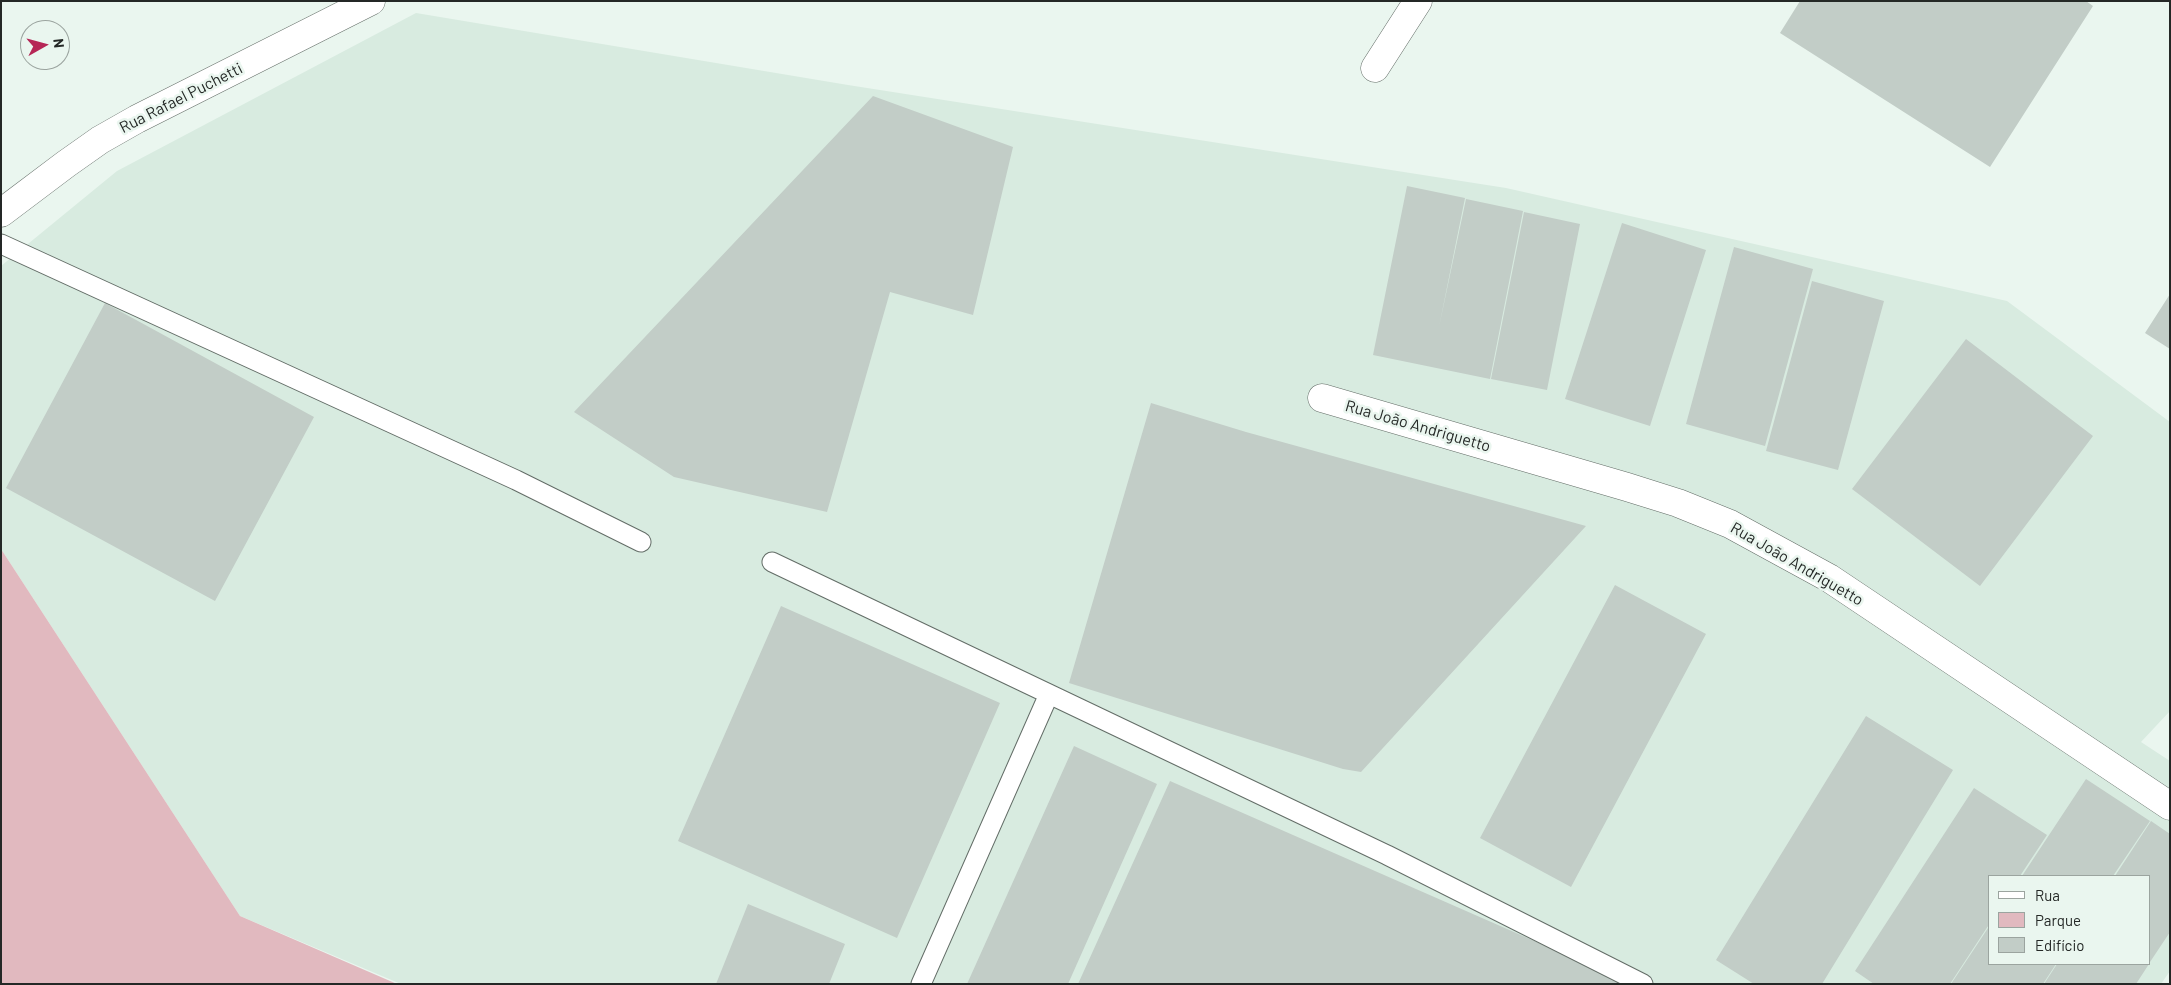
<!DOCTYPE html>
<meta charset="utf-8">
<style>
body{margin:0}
#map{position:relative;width:2171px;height:985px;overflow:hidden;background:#eaf6ef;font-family:Barlow,sans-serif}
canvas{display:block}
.frame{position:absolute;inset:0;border:2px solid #242826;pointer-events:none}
.legend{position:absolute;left:1988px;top:875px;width:162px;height:90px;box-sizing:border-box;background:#eaf6ef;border:1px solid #9ba49f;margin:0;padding:6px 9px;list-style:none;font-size:15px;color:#242826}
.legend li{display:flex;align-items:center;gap:10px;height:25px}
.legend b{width:25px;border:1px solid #9ba49f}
.north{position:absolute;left:20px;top:20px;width:50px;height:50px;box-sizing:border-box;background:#eaf6ef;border:1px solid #9ba49f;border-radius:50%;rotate:83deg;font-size:14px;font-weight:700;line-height:20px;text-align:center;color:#242826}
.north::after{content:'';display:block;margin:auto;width:18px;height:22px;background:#b62656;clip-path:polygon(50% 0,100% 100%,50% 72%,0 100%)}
</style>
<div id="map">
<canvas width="2171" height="985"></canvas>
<div class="frame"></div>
<ul class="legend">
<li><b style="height:6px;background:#fff"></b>Rua</li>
<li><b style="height:14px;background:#e1b9bf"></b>Parque</li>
<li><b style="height:14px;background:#c2cdc7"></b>Edifício</li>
</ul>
<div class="north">N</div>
</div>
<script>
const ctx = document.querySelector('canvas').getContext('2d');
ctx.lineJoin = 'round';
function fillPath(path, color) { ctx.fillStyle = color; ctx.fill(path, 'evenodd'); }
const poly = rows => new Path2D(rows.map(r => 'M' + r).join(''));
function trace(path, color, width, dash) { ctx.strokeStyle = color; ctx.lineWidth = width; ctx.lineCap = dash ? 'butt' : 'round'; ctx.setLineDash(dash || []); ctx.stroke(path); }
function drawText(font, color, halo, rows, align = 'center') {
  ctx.font = font + ' Barlow,sans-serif'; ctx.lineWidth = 5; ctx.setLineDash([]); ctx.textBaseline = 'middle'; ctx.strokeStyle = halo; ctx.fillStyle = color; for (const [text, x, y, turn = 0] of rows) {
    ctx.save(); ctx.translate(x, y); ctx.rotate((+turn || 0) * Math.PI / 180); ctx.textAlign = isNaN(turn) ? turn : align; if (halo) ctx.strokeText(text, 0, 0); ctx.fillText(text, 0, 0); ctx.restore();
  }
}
const built = poly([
 [416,13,848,85,1506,188,2007,301,2170,422,2170,711,2141,742,2170,761,2170,971,2161,984,401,984,240,916,1,549,1,266,117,171],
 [1990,876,2150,876,2150,964,1990,964]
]);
const green = poly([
 [1,549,240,916,397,984,1,984]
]);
const building = poly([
 [1800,1,2086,1,2093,6,1990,167,1780,33],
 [873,96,1013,147,973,315,890,292,827,512,674,477,574,412],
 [1407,186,1465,198,1439,327,1466,199,1523,211,1490,379,1373,355],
 [1524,212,1580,224,1547,390,1491,379],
 [1622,223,1706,250,1650,426,1565,399],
 [1734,247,1813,269,1765,446,1686,424],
 [1812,281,1884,301,1838,470,1766,451],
 [2170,294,2170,349,2145,333],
 [105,303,314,417,215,601,6,488],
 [1966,339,2093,436,1980,586,1852,489],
 [1151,403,1246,432,1586,526,1361,772,1343,769,1069,683],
 [1615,585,1706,634,1571,887,1480,838],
 [781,606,1000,703,897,938,678,841],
 [1866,716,1953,770,1822,984,1754,984,1716,960],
 [1074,746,1157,784,1068,984,967,984],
 [2086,779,2150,821,2113,876,2022,876],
 [1170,781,1621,979,1619,984,1078,984],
 [1974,788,2047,835,2020,876,1990,876,1990,923,1950,984,1874,984,1855,971],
 [2151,821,2170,834,2170,932,2150,962,2150,876,2115,876],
 [748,904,845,944,829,984,716,984],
 [1990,925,1990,964,2056,964,2043,984,1951,984],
 [2057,964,2149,964,2136,984,2044,984]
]);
const lane = poly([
 [1,244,516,480,641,542],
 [772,562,1387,855,1643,984],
 [921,984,1049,694]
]);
const street = poly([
 [1375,68,1418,1],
 [1322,398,1627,487,1678,503,1730,524,1829,578,2170,806]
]);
const secondary = poly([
 [1,213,66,164,100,140,137,119,371,1]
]);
const streetNames = [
 ["Rua Rafael Puchetti",181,98,-27],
 ["Rua João Andriguetto",1418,426,16],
 ["Rua João Andriguetto",1797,564,30]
];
fillPath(built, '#d8ebe0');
fillPath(green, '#e1b9bf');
fillPath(building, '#c2cdc7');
trace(lane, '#636d67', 21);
trace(street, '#636d67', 29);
trace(secondary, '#636d67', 29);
trace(lane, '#fff', 19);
trace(street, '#fff', 28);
trace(secondary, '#fff', 28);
drawText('16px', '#242826', '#eaf6ef', streetNames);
</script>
